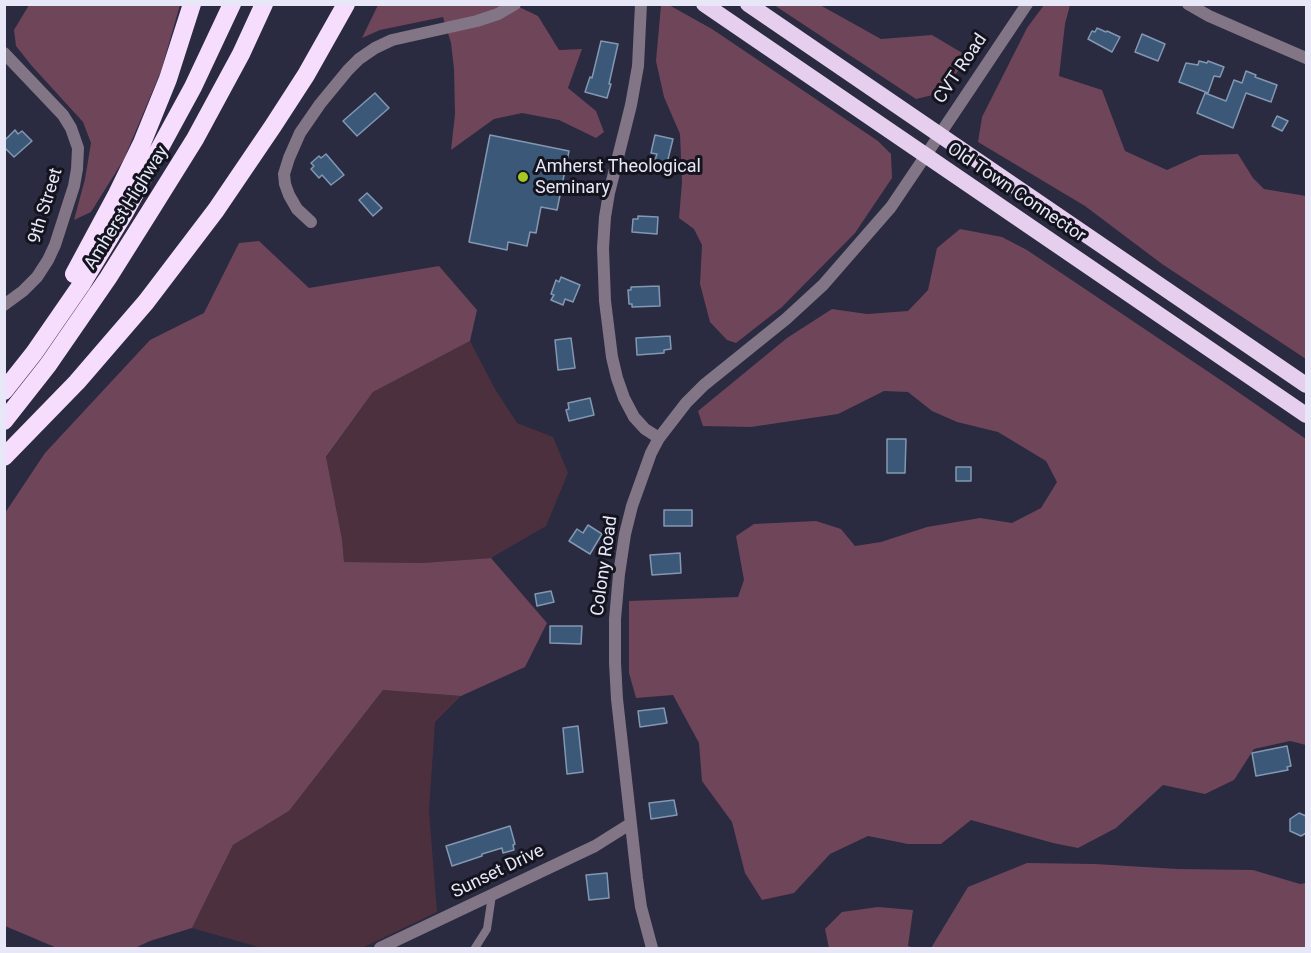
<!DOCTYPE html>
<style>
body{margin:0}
#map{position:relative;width:1311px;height:953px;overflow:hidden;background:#2a2a41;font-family:Roboto,sans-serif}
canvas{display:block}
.frame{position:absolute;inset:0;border:6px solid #e7e7f7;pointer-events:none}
</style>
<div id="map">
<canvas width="1311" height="953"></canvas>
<div class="frame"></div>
</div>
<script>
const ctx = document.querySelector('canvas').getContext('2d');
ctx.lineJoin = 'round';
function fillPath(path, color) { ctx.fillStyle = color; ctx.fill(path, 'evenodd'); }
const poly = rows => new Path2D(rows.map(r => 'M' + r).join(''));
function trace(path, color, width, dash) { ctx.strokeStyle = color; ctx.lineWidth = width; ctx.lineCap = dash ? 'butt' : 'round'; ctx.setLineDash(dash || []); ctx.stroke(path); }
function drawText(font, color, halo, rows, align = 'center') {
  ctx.font = font + ' Roboto,sans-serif'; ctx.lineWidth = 6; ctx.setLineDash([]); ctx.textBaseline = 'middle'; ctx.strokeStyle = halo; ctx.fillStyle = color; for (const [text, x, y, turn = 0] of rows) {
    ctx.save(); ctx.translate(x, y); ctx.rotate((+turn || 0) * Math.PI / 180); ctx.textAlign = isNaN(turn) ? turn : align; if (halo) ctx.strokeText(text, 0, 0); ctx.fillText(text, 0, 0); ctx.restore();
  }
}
const green = poly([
 [470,341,495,389,517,423,553,437,568,473,546,526,491,558,422,563,344,562,342,539,326,458,373,392],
 [383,690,461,696,435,722,429,811,437,912,362,948,262,948,192,928,233,845,289,811]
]);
const forest = poly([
 [29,5,180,5,161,71,124,159,91,212,74,220,85,179,91,143,83,122,31,65,16,46,14,30],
 [378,5,515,5,538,16,559,50,582,49,568,88,596,111,604,132,596,138,559,120,522,113,494,119,451,150,455,114,454,69,451,43,443,17,380,30,362,38],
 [661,5,669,5,712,29,878,141,891,154,892,178,855,233,782,307,736,343,727,340,710,322,700,284,702,245,694,229,679,218,682,182,680,134,664,97,656,61],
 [774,5,820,5,881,39,932,35,969,57,941,93,916,99],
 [1044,5,1070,5,1065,24,1059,76,1102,90,1125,151,1167,170,1200,155,1238,154,1253,178,1264,189,1306,196,1306,359,1162,264,1085,206,978,142,982,117,1027,28],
 [960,229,1002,237,1027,250,1225,383,1306,439,1306,745,1290,741,1254,749,1234,780,1205,794,1163,785,1116,828,1078,848,1053,843,971,820,941,844,908,844,868,836,830,854,794,893,762,900,745,873,732,822,702,781,699,743,673,695,636,698,629,673,629,601,738,597,744,580,736,536,754,524,816,521,841,529,855,546,881,542,927,527,980,518,1012,523,1041,508,1057,482,1046,461,998,432,957,422,932,411,908,392,884,391,838,414,751,427,703,426,698,411,787,338,832,309,867,314,908,311,928,290,937,248],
 [259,241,309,288,439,266,477,310,470,341,373,392,326,457,342,539,344,562,422,563,491,558,547,623,525,667,461,696,383,690,289,811,233,845,192,928,150,941,135,948,57,948,5,926,5,513,45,453,150,340,204,313,239,243],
 [1027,863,1095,864,1177,869,1253,870,1300,884,1306,883,1306,948,931,948,968,887],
 [878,907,913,910,908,946,915,948,829,948,825,929,842,912]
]);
const building = poly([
 [1097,28,1106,32,1107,31,1120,37,1112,52,1088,39,1092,31,1095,32,1097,28],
 [1142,34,1165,44,1158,61,1135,52,1142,34],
 [601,41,618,44,609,84,611,84,607,98,585,92,590,77,592,78,601,41],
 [1199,61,1207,63,1208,61,1224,67,1220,77,1214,76,1208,93,1179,82,1186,63,1198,65,1199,61],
 [1246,71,1256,75,1255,77,1277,85,1271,102,1246,93,1233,128,1197,113,1205,93,1226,101,1234,80,1242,83,1246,71],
 [375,93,389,108,357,136,343,121,375,93],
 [1277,116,1288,121,1282,131,1272,126,1277,116],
 [15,130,18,134,22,131,32,141,14,157,4,147,4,141,15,130],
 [490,135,569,151,557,210,541,207,536,233,530,232,527,246,508,242,507,250,469,242,490,135],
 [655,135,673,139,667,163,655,160,657,154,651,153,655,135],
 [326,154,344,175,331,185,322,175,319,178,311,169,314,166,311,163,319,156,321,158,326,154],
 [367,193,382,208,373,216,359,200,367,193],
 [638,216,658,217,657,234,632,232,633,219,638,219,638,216],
 [561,277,580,285,573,302,565,299,563,305,551,300,554,295,551,294,556,280,559,282,561,277],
 [659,286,660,306,632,307,632,304,629,304,628,290,631,290,631,287,659,286],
 [670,336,671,349,664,350,664,353,637,355,636,338,670,336],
 [571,338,575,368,558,370,555,340,571,338],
 [590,398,594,415,569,421,566,410,569,409,568,403,590,398],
 [887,439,906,439,905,473,887,473,887,439],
 [956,467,971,467,971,481,956,481,956,467],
 [664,510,692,510,692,526,664,526,664,510],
 [588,525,602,534,590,554,569,541,577,529,583,533,588,525],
 [680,553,681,573,652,575,650,555,680,553],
 [551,591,554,602,537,606,535,594,551,591],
 [550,626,582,626,581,644,550,643,550,626],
 [664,708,667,723,640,727,638,711,664,708],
 [578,726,583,772,567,774,563,728,578,726],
 [1287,746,1291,766,1287,767,1288,770,1256,776,1252,753,1287,746],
 [674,800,677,815,651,819,649,803,674,800],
 [1299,813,1306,816,1306,833,1301,836,1290,831,1290,819,1299,813],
 [510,826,515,844,513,845,514,850,503,853,502,848,482,854,482,856,452,866,446,846,510,826],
 [607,873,609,898,589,900,586,875,607,873]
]);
const service = poly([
 [475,948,487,929,492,895]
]);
const minor = poly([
 [641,4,638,66,631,105,609,193,605,217,603,248,605,301,612,357,617,378,624,398,634,417,645,429,659,438],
 [1188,4,1209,16,1248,33,1306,58],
 [4,53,63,115,71,128,78,148,77,169,74,186,55,245,48,260,37,277,23,291,4,305],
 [311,222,297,209,289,195,285,184,284,174,289,158,300,133,320,104,348,70,359,59,375,48,392,40,477,21,498,14,515,4],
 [380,948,595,846,630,824],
 [652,948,641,907,637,878,617,699,615,663,615,619,619,574,625,534,632,506,651,453,659,438,686,403,704,385,786,319,823,285,891,207,926,155]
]);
const tertiary = poly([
 [926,155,1027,4]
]);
const trunk = poly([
 [704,4,1306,415],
 [748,4,1306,385]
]);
const motorway = poly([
 [74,274,117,194,142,143,168,79,192,4],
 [4,391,34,353,81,285,125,212,193,87,232,4],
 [4,421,48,365,108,278,152,208,195,139,241,54,264,4],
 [4,457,77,382,146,302,216,210,273,126,306,75,346,4]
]);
const markers = [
 [523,177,6,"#a5c824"]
];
const streetNames = [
 ["CVT Road",961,69,-56],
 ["Old Town Connector",1016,193,34],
 ["9th Street",46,206,-73],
 ["Amherst Highway",127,208,-58],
 ["Colony Road",605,566,-82],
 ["Sunset Drive",498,872,-26]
];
const poiNames = [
 ["Amherst Theological",535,167],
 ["Seminary",535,188]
];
fillPath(green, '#4c303e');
fillPath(forest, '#6f4559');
fillPath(building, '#3b5879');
trace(building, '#8398b0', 1.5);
trace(service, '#827586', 8);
trace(minor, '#827586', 12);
trace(tertiary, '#827586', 12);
trace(trunk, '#e6ceef', 16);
trace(motorway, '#f6ddfe', 18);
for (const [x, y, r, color] of markers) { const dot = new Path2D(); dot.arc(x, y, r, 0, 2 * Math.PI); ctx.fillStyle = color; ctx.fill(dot); trace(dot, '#14141e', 2); }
drawText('18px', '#e7e7f7', '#14141e', streetNames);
drawText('18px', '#e7e7f7', '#14141e', poiNames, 'left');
</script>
